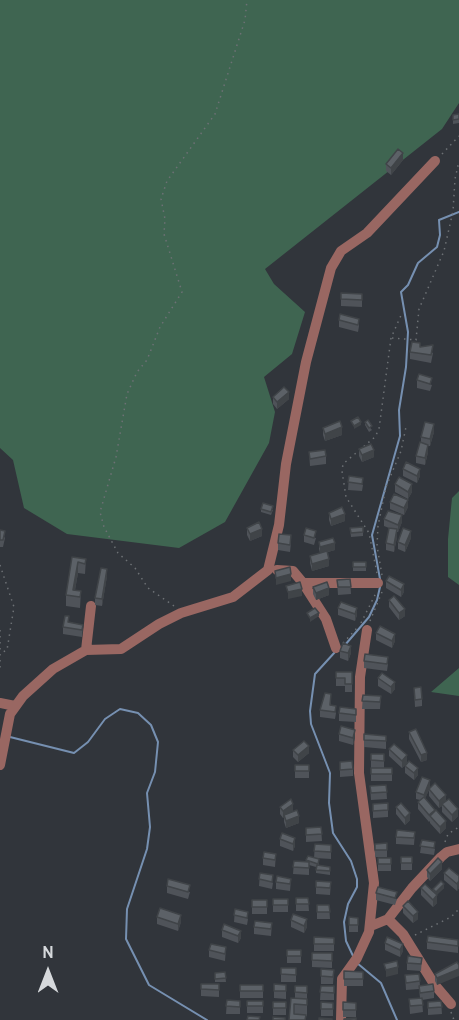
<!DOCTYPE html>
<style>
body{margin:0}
#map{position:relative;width:459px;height:1020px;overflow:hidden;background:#31353b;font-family:Overpass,sans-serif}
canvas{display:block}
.north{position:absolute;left:18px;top:942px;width:60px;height:60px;-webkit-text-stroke:4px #31353b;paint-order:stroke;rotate:0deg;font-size:16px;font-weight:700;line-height:24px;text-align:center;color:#d6d9dc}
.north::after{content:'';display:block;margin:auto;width:21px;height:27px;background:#d6d9dc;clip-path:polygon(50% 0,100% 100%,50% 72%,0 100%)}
</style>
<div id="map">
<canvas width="459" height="1020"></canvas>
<div class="north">N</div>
</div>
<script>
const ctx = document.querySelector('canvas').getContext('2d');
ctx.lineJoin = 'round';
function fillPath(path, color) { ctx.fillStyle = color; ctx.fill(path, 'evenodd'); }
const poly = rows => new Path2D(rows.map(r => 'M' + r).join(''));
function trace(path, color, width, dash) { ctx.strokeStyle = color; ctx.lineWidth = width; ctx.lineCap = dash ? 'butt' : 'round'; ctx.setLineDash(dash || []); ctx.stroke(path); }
const green = poly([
 [0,0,459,0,459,103,442,129,265,269,274,284,305,312,292,354,264,377,275,412,269,443,225,522,179,548,67,534,24,508,13,460,0,448],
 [459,491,459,585,448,577,448,539,452,498],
 [459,668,459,696,431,692]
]);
const stream = poly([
 [380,579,372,535,400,436,399,410,406,367,408,332,401,292,408,285,418,263,437,247,440,235,439,220,459,212],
 [345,645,369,617,377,600,380,587],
 [335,652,315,674,310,711,311,724,330,773,329,803,333,833,351,861,357,879,357,887,348,904,344,922,346,941,354,958],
 [10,737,74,753,88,742,105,719,120,709,138,713,151,725,158,742,155,772,147,793,150,827,147,849,127,909,126,939,149,985,207,1020],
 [357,963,381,983,397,1020]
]);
const path = poly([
 [442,154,459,136],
 [392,338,416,340,419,309,444,251,453,211,455,179,459,161],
 [0,565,14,607,7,650,1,653],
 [377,573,369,533,346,497,342,471,343,464,375,437,379,429,391,338,402,313],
 [382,575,377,546,378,526,386,487,401,451,406,427],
 [174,606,148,588,135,568,118,553,104,527,100,512,116,457,127,394,137,372,147,360,160,327,182,292,164,234,165,219,161,199,167,181,215,114,245,20,247,0],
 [370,621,382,592],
 [361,623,376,593],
 [0,630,0,668],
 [343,643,358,627],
 [445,842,448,834,459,827],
 [415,935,451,917,459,909],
 [451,1012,454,1020]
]);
const minor = poly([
 [277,570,293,571,303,583,378,583],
 [303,583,326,619,336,648],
 [86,650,91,606],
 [0,703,15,706],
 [0,765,10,714,23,696,53,669,86,650,121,649,159,624,181,613,233,597,268,570,279,525,286,464,306,362,331,268,341,251,367,233,435,161],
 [388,919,403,934,434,984,451,1004],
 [371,926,388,919,412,888,441,857,447,852,459,849],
 [341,1020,342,979,357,958,369,932,374,883,359,773,360,677,367,630]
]);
const wall = poly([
 [459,114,459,123,453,124,453,115],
 [403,160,391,175,386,171,386,164],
 [341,293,362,294,362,307,341,306],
 [359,319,359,326,358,332,339,327,339,320],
 [420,347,433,353,431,363,410,359,410,352],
 [417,380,432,385,430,391,417,388],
 [273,397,289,399,277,409,273,404],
 [365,422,372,430,369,432,365,425],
 [323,428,342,435,325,441,323,435],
 [434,432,430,446,428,446,428,452,425,465,416,463,416,456,421,442,421,437],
 [359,449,374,457,362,462,359,456],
 [309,452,326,456,326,464,310,466],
 [403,469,420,476,417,483,403,476],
 [349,476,363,485,362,491,348,490],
 [395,484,412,492,408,499,395,492],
 [390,502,408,507,404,515,390,509],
 [261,509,273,510,271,515,261,512],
 [329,513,345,521,331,526,329,520],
 [384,519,402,522,398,532,397,532,397,537,394,552,386,550,386,543,389,528,384,526],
 [363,527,363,536,351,537,350,528],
 [247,528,262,536,250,541,247,535],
 [0,530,5,538,3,547,0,547],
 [304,535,316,538,314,545,304,542],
 [411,538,405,552,398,549,398,542],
 [319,542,335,550,328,552,329,566,312,571,310,563,310,556,320,553,319,549],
 [278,543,291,543,290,552,278,550],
 [72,557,86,559,85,574,78,573,75,590,81,591,80,608,66,606,66,595],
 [353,562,366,562,366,571,353,571],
 [107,576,102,606,95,605,95,598],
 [350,579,351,594,338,595,337,580],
 [386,581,404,592,401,597,386,588],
 [313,587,329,595,316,600,313,594],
 [389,600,405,616,399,620,389,607],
 [338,608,357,615,355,621,338,615],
 [69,622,83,625,82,637,63,634,63,627],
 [376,633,395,641,392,648,376,640],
 [340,651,351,653,348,661,340,658],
 [364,661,388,664,387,671,364,668],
 [336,672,352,672,352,692,345,692,345,686,336,686],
 [378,678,395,689,391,694,378,686],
 [414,688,422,699,422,706,415,707],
 [363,695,381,696,380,709,362,709],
 [331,701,331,706,336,713,335,719,320,717,320,710],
 [356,709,356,722,339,721,339,713],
 [409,732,427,760,421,762,409,739],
 [339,734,355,738,353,745,339,741],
 [364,734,386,736,386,749,364,747],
 [389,749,407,763,402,768,389,756],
 [293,750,309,753,298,762,293,757],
 [371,754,384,754,384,768,371,768],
 [340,762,353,769,353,776,340,777],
 [295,765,309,765,309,778,295,778],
 [405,766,418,775,414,780,405,773],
 [371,768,392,768,392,781,371,781],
 [386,785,387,799,371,800,370,786],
 [430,787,429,789,446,801,458,816,452,822,442,812,442,806,439,808,429,796,429,790,425,798,446,828,440,834,430,823,430,821,429,822,418,809,418,802,420,800,416,799,416,792],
 [388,803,388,817,373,818,373,804],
 [280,807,293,811,291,812,299,823,286,828,284,822,284,817,283,818,280,814],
 [396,807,410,820,405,825,396,814],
 [321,827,322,841,306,842,306,828],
 [415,832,414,845,396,844,396,837],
 [282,833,295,846,293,851,280,846,280,839],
 [422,840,435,849,434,855,420,853],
 [387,843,387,857,375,857,375,844],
 [315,844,331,845,331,859,315,858,319,863,319,865,330,867,330,875,316,873,316,867,309,865,309,875,293,874,294,861,306,862,308,856,314,858],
 [276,854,275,867,263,865,263,858],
 [401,857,412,857,412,870,401,870],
 [378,858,391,858,391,871,378,871],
 [442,869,430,881,427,877,427,870],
 [260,873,273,883,272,889,259,886],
 [444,873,459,876,459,888,457,891,444,880],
 [291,879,290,891,276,889,276,882],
 [316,881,331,882,330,895,316,894],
 [167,886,190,892,188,899,167,893],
 [421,888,433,892,433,889,444,888,436,895,437,903,433,907,421,895],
 [376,893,397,899,395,905,376,900],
 [296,898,308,898,309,911,296,911],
 [273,899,288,899,288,912,273,912],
 [252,900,267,900,267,914,252,914],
 [317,905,329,905,330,919,317,919],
 [403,906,418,919,413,923,403,913],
 [235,909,248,919,247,925,234,922],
 [157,917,181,922,178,931,157,924],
 [349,917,358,918,358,932,349,932],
 [291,920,307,927,304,933,291,927],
 [272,923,271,936,254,934,254,927],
 [224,924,241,938,238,943,222,937,222,930],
 [314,937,334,938,334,951,314,951],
 [458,940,458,953,427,949,427,942],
 [385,943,403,951,400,957,385,950],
 [226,947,225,961,209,957,209,950],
 [287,950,301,950,301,963,287,963],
 [312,953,332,953,332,968,312,967],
 [422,958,421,971,407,970,407,963],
 [457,962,437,985,435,981,435,974],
 [281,968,296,968,296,982,281,982],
 [321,969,334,970,333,984,321,984],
 [344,971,363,972,363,986,344,986],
 [225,972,226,982,215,982,215,973],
 [419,974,420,986,434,991,434,998,422,1000,423,1012,410,1014,409,999,420,998,419,989,406,990,405,975],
 [201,984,219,984,219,997,201,996],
 [274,984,286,985,286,999,274,998],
 [240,985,263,985,263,998,240,998],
 [295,986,307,986,307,1016,289,1020,295,998],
 [321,986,334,986,334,1000,320,1000],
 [227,1000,240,1001,240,1014,226,1014],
 [247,1001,263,1001,263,1013,247,1013],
 [441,1001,442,1014,428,1015,428,1002],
 [273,1002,286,1002,286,1015,273,1015],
 [321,1002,333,1003,333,1016,321,1016],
 [356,1003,356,1017,343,1017,343,1010]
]);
const shadedWall = poly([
 [403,153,403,160,391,175,391,168],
 [289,392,289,399,277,409,277,402],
 [361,422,361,425,354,429,354,426],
 [434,424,434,432,430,446,430,439],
 [342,427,342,435,325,441,325,434],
 [428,445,428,452,425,465,425,458],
 [374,450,374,457,362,462,362,455],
 [420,469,420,476,417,483,417,476],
 [412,484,412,492,408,499,408,492],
 [408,500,408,507,404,515,404,508],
 [345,514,345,521,331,526,331,519],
 [402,515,402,522,398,532,398,525],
 [262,529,262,536,250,541,250,534],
 [397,529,397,537,394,552,394,545],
 [411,531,411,538,405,552,405,545],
 [335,543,335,550,320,554,320,547],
 [329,559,329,566,312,571,312,564],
 [78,562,78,573,74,596,73,590],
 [107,569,107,576,102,606,102,599],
 [291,574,291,581,276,585,276,578],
 [404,584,404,592,401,597,401,590],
 [329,588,329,595,316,600,316,593],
 [302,589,302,596,288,599,288,592],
 [357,608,357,615,355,621,355,614],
 [405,609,405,616,399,620,399,613],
 [319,613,319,616,310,622,310,618],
 [395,634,395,641,392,648,392,641],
 [351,646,351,653,348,661,348,653],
 [395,682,395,689,391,694,391,687],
 [355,730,355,738,353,745,353,738],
 [309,746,309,753,298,762,298,755],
 [427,753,427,760,421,762,421,755],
 [407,755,407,763,402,768,402,761],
 [418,768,418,775,414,780,414,773],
 [430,780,430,787,424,802,424,795],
 [446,795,446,803,439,808,439,801],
 [293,804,293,811,283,818,283,811],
 [458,809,458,816,452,822,452,815],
 [410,813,410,820,405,825,405,818],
 [299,816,299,823,286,828,286,821],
 [446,821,446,828,440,834,440,827],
 [295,838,295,846,293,851,293,844],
 [442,862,442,869,430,881,430,874],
 [459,881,459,888,457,891,457,884],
 [444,884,444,888,436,896,436,892],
 [437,895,437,903,433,907,433,900],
 [418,912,418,919,413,923,413,916],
 [181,915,181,922,178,931,178,924],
 [307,919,307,927,304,933,304,926],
 [241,931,241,938,238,943,238,936],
 [403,944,403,951,400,957,400,950],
 [398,967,398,974,386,977,386,970],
 [459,969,459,976,437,985,437,978]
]);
const building = poly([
 [459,114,459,119,453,120,453,115,459,114],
 [398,149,403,153,391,168,386,164,398,149],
 [341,293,362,294,362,300,341,299,341,293],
 [340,314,359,319,358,325,339,320,340,314],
 [412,342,420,343,420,347,433,345,431,355,410,352,412,342],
 [419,374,432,378,430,384,417,380,419,374],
 [284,387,289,392,277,402,273,397,284,387],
 [358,417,361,422,354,426,351,421,358,417],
 [368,420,372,426,369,428,365,422,368,420],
 [340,421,342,427,325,434,323,428,340,421],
 [425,422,434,424,430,439,421,437,425,422],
 [420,442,428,445,425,458,416,456,420,442],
 [371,444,374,450,362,455,359,449,371,444],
 [325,450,326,456,310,459,309,452,325,450],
 [406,462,420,469,417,476,403,469,406,462],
 [349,476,363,478,362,484,348,482,349,476],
 [399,477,412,484,408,492,395,484,399,477],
 [394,494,408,500,404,508,390,502,394,494],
 [263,503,273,506,271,512,261,509,263,503],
 [342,507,345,514,331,519,329,513,342,507],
 [388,511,402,515,398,525,384,519,388,511],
 [259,522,262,529,250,534,247,528,259,522],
 [363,527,363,532,351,533,350,528,363,527],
 [306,528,316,531,314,538,304,535,306,528],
 [389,528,397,529,394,545,386,543,389,528],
 [403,528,411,531,405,545,398,542,403,528],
 [0,530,5,531,3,540,0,540,0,530],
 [279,534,291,535,290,545,278,543,279,534],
 [333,538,335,543,320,547,319,542,333,538],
 [327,551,329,559,312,564,310,556,327,551],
 [72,557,86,559,85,564,78,562,73,590,81,591,80,597,66,595,72,557],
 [353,562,366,562,366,567,353,567,353,562],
 [290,567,291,574,276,578,275,571,290,567],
 [101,568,107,569,102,599,95,598,101,568],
 [389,576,404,584,401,590,386,581,389,576],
 [350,579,351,587,338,587,337,580,350,579],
 [300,582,302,589,288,592,286,586,300,582],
 [327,582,329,588,316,593,313,587,327,582],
 [394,596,405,609,399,613,389,600,394,596],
 [341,602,357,608,355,614,338,608,341,602],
 [315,608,319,613,310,618,307,613,315,608],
 [65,616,69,616,68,622,83,625,82,630,63,627,65,616],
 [380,626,395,634,392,641,376,633,380,626],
 [343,643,351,646,348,653,340,651,343,643],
 [365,654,388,657,387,664,364,661,365,654],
 [336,672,352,672,352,684,345,684,345,678,336,678,336,672],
 [382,673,395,682,391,687,378,678,382,673],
 [421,687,422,699,415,700,414,688,421,687],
 [325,693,331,694,330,705,336,706,335,712,320,710,325,693],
 [363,695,381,696,380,702,362,701,363,695],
 [340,707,356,709,356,715,339,713,340,707],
 [341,726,355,730,353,738,339,734,341,726],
 [416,729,427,753,421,755,409,732,416,729],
 [364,734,386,736,386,741,364,740,364,734],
 [304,741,309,746,298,755,293,750,304,741],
 [394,744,407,755,402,761,389,749,394,744],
 [371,754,384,754,384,761,371,760,371,754],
 [352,761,353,769,340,770,340,762,352,761],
 [409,761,418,768,414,773,405,766,409,761],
 [295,765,309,765,309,771,295,771,295,765],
 [371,768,392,768,392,774,371,774,371,768],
 [422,777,430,780,424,795,416,792,422,777],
 [435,783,446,795,439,801,429,789,435,783],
 [386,785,387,792,371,793,370,786,386,785],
 [424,797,435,810,429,815,418,802,424,797],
 [291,799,293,804,283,811,280,807,291,799],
 [449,799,458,809,452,815,442,804,449,799],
 [388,803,388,810,373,811,373,804,388,803],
 [401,803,410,813,405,818,396,807,401,803],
 [297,810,299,816,286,821,284,815,297,810],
 [436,810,446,821,440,827,430,816,436,810],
 [321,827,322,834,306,835,306,828,321,827],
 [397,830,415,832,414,838,396,837,397,830],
 [282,833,295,838,293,844,280,839,282,833],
 [422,840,435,842,434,848,420,846,422,840],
 [387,843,387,850,375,850,375,844,387,843],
 [315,844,331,845,331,852,314,851,315,844],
 [264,852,276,854,275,860,263,858,264,852],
 [308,856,319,859,318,864,306,860,308,856],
 [401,857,412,857,412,863,401,863,401,857],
 [378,858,391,858,391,864,378,864,378,858],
 [438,858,442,862,430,874,427,870,438,858],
 [294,861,309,862,309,868,293,867,294,861],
 [317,865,330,867,330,871,316,870,317,865],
 [449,868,459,876,459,881,457,884,444,873,449,868],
 [260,873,273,875,272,882,259,879,260,873],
 [277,876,291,879,290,884,276,882,277,876],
 [168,879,190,885,188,892,167,886,168,879],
 [316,881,331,882,330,888,316,887,316,881],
 [441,881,444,884,436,892,433,889,441,881],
 [425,884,437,895,433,900,421,888,425,884],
 [378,887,397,892,395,898,376,893,378,887],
 [296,898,308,898,309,904,296,904,296,898],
 [273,899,288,899,288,905,273,905,273,899],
 [252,900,267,900,267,907,252,907,252,900],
 [408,901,418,912,413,916,403,906,408,901],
 [317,905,329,905,330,912,317,912,317,905],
 [160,908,181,915,178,924,157,917,160,908],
 [235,909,248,912,247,918,234,915,235,909],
 [293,914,307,919,304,926,291,920,293,914],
 [349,917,358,918,358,925,349,925,349,917],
 [255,921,272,923,271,929,254,927,255,921],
 [224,924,241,931,238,936,222,930,224,924],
 [428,936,458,940,458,946,427,942,428,936],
 [314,937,334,938,334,944,314,944,314,937],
 [387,937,403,944,400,950,385,943,387,937],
 [211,944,226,947,225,954,209,950,211,944],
 [287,950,301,950,301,956,287,956,287,950],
 [312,953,332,953,332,961,312,960,312,953],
 [408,956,422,958,421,964,407,963,408,956],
 [397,961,398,967,386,970,384,964,397,961],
 [457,962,459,965,459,969,437,978,435,974,457,962],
 [281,968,296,968,296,975,281,974,281,968],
 [321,969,334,970,333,977,321,976,321,969],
 [344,971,363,972,363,979,344,979,344,971],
 [225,972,226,978,215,979,215,973,225,972],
 [419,974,420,981,406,983,405,975,419,974],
 [201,984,219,984,219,990,201,989,201,984],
 [274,984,286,985,286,991,274,991,274,984],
 [433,984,434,991,420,993,419,986,433,984],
 [240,985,263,985,263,991,240,991,240,985],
 [295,986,307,986,307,993,295,992,295,986],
 [321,986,334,986,334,993,320,992,321,986],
 [291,998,307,999,307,1005,294,1004,294,1014,306,1015,305,1020,289,1020,291,998],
 [422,998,423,1005,410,1006,409,999,422,998],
 [227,1000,240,1001,240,1007,226,1006,227,1000],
 [247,1001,263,1001,263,1006,247,1006,247,1001],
 [441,1001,442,1007,428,1008,428,1002,441,1001],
 [273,1002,286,1002,286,1008,273,1008,273,1002],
 [321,1002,333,1003,333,1009,321,1009,321,1002],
 [343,1002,356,1003,356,1010,343,1010,343,1002],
 [248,1016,260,1017,259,1020,247,1020,248,1016],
 [273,1017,285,1018,285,1020,273,1020,273,1017],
 [319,1018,332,1019,332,1020,319,1020,319,1018],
 [356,1018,356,1020,344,1020,344,1019,356,1018]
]);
fillPath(green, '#3f6551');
trace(stream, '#7690b1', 2);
trace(path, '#6d7175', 1.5, [1.5, 4.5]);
trace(minor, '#996762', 10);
fillPath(wall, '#4f5359');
fillPath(shadedWall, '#404448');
fillPath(building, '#5c6167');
trace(building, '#404448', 1.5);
</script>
